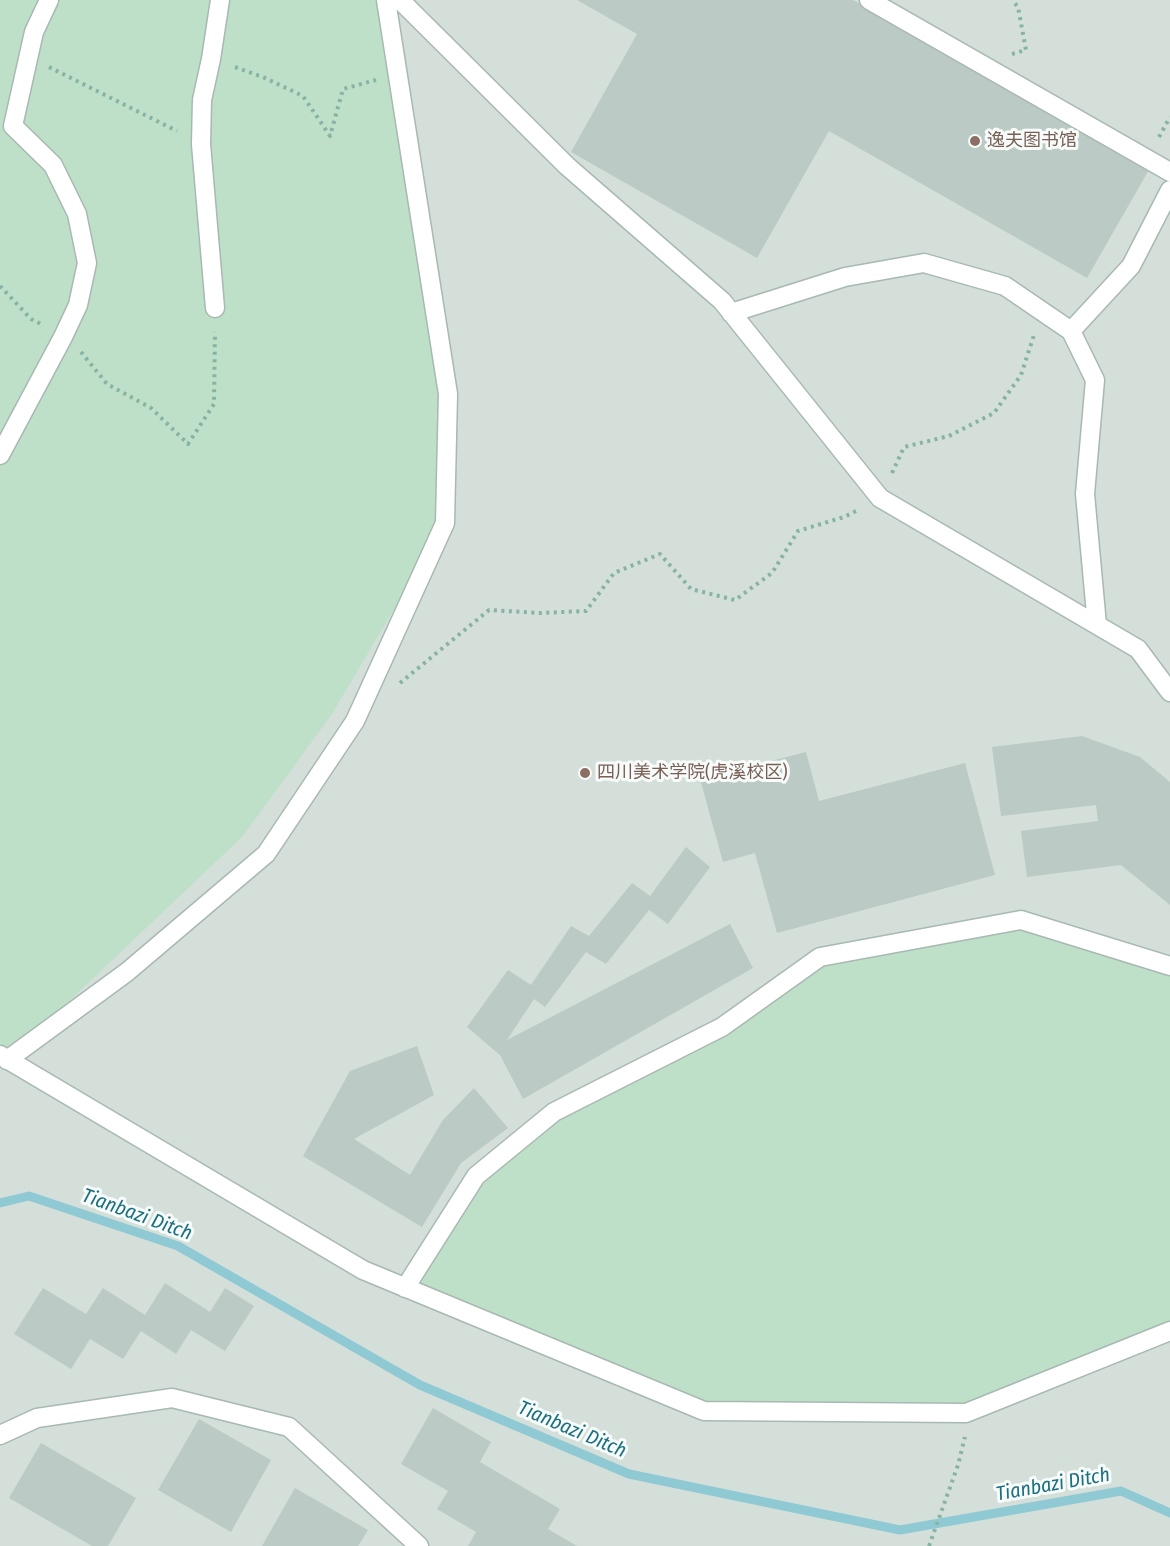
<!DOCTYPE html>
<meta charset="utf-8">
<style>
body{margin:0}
canvas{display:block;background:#e6efeb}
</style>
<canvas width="1170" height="1546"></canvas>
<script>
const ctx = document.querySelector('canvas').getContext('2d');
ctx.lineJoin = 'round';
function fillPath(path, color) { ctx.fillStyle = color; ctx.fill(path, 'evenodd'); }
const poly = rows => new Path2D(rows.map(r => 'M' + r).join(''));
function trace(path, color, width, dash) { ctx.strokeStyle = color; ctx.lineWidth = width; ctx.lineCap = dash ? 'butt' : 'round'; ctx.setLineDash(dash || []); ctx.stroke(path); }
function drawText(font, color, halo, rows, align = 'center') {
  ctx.font = font + ' "Fira Sans Condensed","Noto Sans SC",sans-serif'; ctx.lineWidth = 6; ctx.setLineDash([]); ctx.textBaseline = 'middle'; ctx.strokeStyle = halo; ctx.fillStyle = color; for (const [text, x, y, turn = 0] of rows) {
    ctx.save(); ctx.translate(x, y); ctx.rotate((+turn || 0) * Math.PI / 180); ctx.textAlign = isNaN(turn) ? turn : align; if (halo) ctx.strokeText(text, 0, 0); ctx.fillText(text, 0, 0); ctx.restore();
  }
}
const built = poly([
 [0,0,1170,0,1170,1546,0,1546]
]);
const green = poly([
 [0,0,376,0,444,373,445,523,332,714,243,836,7,1060,0,1055],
 [1021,920,1170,966,1170,1331,966,1413,704,1411,405,1288,476,1176,554,1112,722,1027,820,957]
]);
const stream = poly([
 [0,1203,29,1196,178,1246,420,1385,629,1474,900,1530,1121,1491,1170,1513]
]);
const building = poly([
 [577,0,853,0,1150,168,1087,278,829,131,757,258,571,152,637,34],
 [1082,736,1140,757,1170,782,1170,905,1121,865,1027,877,1021,831,1098,821,1096,805,1001,816,992,747],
 [806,752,819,801,965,763,995,875,777,933,755,853,723,862,700,779],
 [686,847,710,867,668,924,649,910,606,964,586,952,545,1007,534,999,507,1040,730,924,753,968,523,1099,500,1055,467,1027,508,970,531,985,571,926,589,936,632,883,650,896],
 [417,1046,434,1095,354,1139,410,1175,443,1120,474,1088,508,1128,461,1163,422,1227,303,1156,350,1071],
 [165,1283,210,1312,225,1288,254,1306,225,1351,191,1330,176,1354,141,1331,123,1359,90,1339,71,1369,14,1334,43,1288,86,1314,103,1288,145,1315],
 [433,1408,491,1442,480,1462,560,1509,548,1529,577,1546,468,1546,476,1532,437,1509,448,1491,401,1464],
 [199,1419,271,1460,231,1532,158,1490],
 [41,1443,136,1498,108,1546,92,1546,9,1498],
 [295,1488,368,1530,358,1546,262,1546]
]);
const path = poly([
 [1012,54,1026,50,1018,7,1012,0],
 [49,67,177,131],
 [235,67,265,78,303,96,330,136,343,89,376,80],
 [1159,137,1170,117],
 [0,286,31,319,43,325],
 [81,352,107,384,151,408,188,444,214,404,215,332],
 [892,473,904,447,949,436,994,413,1021,375,1034,335],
 [400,683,489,610,540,613,586,611,614,573,660,554,691,589,735,600,772,573,798,531,844,517,858,510],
 [929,1546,958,1465,965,1437]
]);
const minor = poly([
 [400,0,567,166,722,301,880,498,1138,649,1170,692],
 [869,0,1170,172],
 [215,308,201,144,202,100,211,59,220,0],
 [731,313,845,277,924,263,1005,286,1071,331,1095,380,1085,494,1097,625],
 [1071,331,1131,266,1170,190],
 [0,455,63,337,78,305,87,263,77,214,53,165,13,126,34,32,49,0],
 [0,1055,363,1270,704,1411,966,1413,1170,1331],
 [7,1060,127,972,266,854,355,721,445,523,448,394,386,0],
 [405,1288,476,1176,554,1112,722,1027,820,957,1021,920,1170,966],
 [0,1435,37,1418,172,1398,289,1427,419,1546]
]);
const markers = [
 [975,141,6,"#8d6e63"],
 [585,773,6,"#8d6e63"]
];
const educationNames = [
 ["逸夫图书馆",987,141],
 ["四川美术学院(虎溪校区)",597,773]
];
const waterNames = [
 ["Tianbazi Ditch",137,1215,20],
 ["Tianbazi Ditch",572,1430,23],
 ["Tianbazi Ditch",1053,1485,-10]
];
fillPath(built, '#d4dfda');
fillPath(green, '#bfe0c8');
trace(stream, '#8ec9d4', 9);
fillPath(building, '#bbcac4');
trace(minor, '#a8b8b2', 21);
trace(path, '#86b3a5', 4, [3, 4.5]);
trace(minor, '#fff', 18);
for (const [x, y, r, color] of markers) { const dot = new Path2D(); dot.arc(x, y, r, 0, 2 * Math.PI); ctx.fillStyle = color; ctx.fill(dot); trace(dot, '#f7fbf9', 2); }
drawText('18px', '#785e54', '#f7fbf9', educationNames, 'left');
drawText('italic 20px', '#1c6f80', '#f7fbf9', waterNames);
</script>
